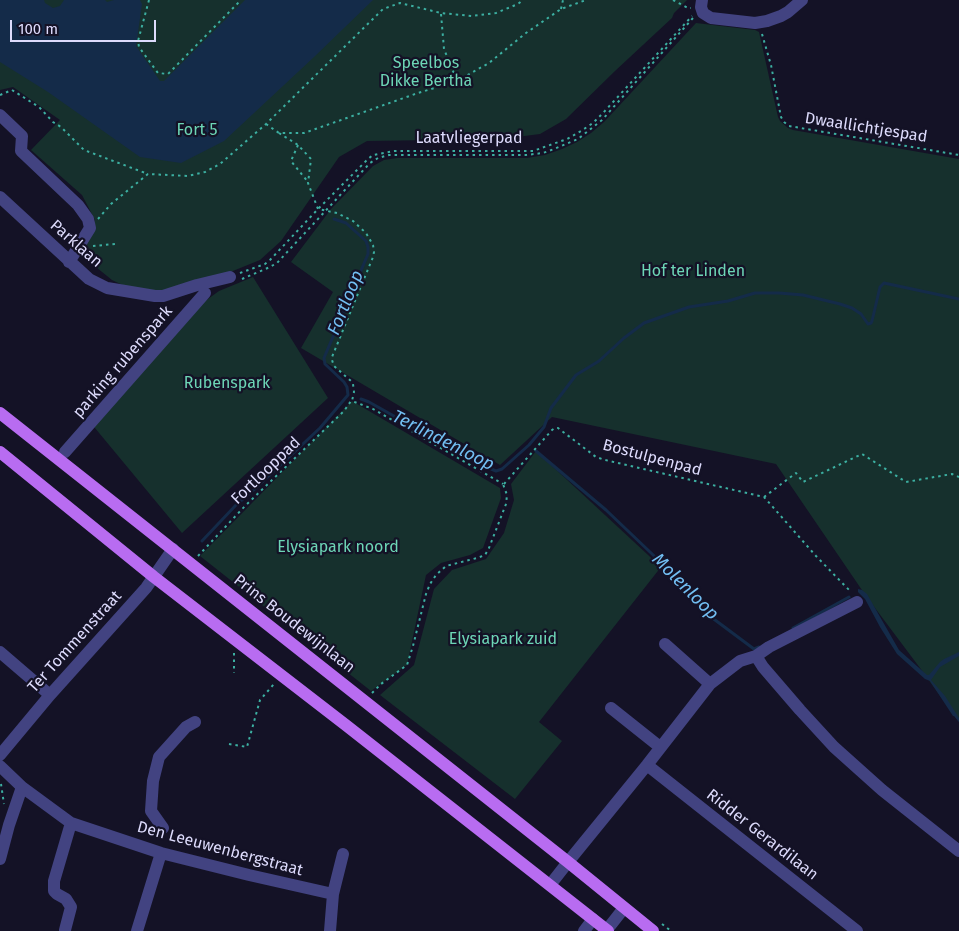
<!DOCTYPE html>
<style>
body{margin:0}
#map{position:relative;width:959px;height:931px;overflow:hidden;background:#141226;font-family:"Fira Sans",sans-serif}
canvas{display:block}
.scale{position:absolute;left:10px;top:20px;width:146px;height:22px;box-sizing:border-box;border:2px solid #dddbfc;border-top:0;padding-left:6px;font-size:15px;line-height:18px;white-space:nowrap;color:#dddbfc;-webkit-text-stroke:4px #141226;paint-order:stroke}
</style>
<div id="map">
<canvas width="959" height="931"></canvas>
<div class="scale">100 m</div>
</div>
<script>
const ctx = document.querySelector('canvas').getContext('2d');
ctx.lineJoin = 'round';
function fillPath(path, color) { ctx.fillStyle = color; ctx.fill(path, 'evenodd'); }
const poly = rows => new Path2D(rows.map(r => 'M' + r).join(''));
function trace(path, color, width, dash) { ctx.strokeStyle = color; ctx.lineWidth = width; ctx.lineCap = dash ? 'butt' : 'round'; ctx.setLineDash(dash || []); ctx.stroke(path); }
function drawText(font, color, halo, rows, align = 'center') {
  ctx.font = font + ' "Fira Sans",sans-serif'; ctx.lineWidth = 4.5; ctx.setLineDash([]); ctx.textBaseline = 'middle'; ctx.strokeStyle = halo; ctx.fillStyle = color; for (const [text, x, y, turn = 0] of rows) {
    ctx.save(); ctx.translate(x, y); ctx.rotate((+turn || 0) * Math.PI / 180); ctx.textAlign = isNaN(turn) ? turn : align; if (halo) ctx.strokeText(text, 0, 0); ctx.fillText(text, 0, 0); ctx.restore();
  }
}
const green = poly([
 [0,0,687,0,674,13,672,18,615,71,566,119,540,134,501,139,367,141,339,157,281,241,260,260,223,275,159,292,133,290,112,280,81,255,83,253,82,251,95,220,82,195,31,150,60,120,13,87,0,90],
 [696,23,755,30,759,32,778,117,780,121,788,128,793,130,959,159,959,722,920,668,866,596,776,464,552,417,500,465,301,348,333,292,291,262,331,209,373,166,384,160,397,158,527,158,545,155,562,149,577,142,591,133,604,122],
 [253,277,328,398,182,533,90,422,183,317,219,291],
 [352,401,500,488,501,498,483,548,470,555,441,563,426,575,407,665,371,691,200,556],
 [536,451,661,567,539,722,562,741,515,799,380,695,414,665,434,589,452,570,486,559,504,533,514,500,511,484]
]);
const water = poly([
 [0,0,44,0,45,3,53,8,60,6,64,0,105,0,107,2,114,0,140,0,142,4,136,46,160,81,164,81,245,0,373,0,314,57,224,141,181,163,140,157,48,92,0,62],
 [858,589,862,590,867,594,899,650,927,675,929,675,940,662,944,659,959,652,959,656,940,667,931,680,945,696,959,718,959,722,954,716,953,716,930,681,925,679,897,654,880,627,865,599,858,592]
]);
const stream = poly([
 [361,399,369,402,481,465,496,471,502,469,529,445,544,427,551,408,576,375,599,361,624,338,644,323,689,307,728,301,755,293,779,293,803,295,840,304,852,308,861,314,868,324,871,323,872,321,880,287,884,283,959,299],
 [536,451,606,510,671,572,707,614,754,649,759,647],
 [202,541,236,505,258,486,320,428,348,395,347,387,344,382,325,364,324,358,368,254,368,247,366,241,346,223,334,219],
 [793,628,849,597]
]);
const path = poly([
 [149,0,138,41,139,47,158,73,168,74,241,0],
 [673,0,688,8,691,8],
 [561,9,563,0],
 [441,14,444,49,457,81],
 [762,34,771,65,781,117,784,122,789,126,959,155],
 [0,95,12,90,39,107,53,122,61,127,84,150,148,174],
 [266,124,279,133,304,133,418,93,457,81,489,63,526,33,561,9,586,0],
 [279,133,298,145,311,159,308,183,318,209,337,213,353,221,366,233,373,245,374,252,373,257,332,357,332,360,334,366,351,381,353,384,354,392,352,401,373,409,503,484],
 [298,145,291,161,308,182],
 [98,219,111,204,148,174,188,176,205,172,220,164,266,124,383,9,400,3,441,13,472,16,496,13,518,4,523,0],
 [93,246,115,244],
 [240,273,265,264,270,260,318,209,368,159,373,155,394,151,533,151,567,139,581,131,593,123,603,113,692,16],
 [242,279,270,267,277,263,370,163,378,158,389,155,526,155,543,153,554,149,578,139,602,120,693,18],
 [504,484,552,430,555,428,558,428,596,457,605,460,764,497,816,556,851,592],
 [764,497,796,473,803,482,862,454,906,482,952,474,959,477],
 [198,556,245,506,344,411,351,401],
 [234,653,234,673],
 [372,693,381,684,407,665,413,646,426,594,430,584,436,575,446,566,477,558,485,555,489,548,506,504,507,495,503,484],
 [229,744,247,747,260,700,274,684],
 [1,784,4,804],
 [662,924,671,931]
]);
const minor = poly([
 [702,0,701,7,703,13,711,18,755,23,767,21,781,16,788,12,802,0],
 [0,115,22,136,21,151,78,205,88,219,90,228,69,262],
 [0,197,89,279,107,288,155,296,163,296,197,285,230,277],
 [65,452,205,293],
 [665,644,710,684],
 [0,652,50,695],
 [756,656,763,667,800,710,834,747,882,790,959,851],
 [611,708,660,747],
 [0,755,50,695,146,588,173,549],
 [647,765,857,931],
 [0,766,22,787,71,823,161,853,249,875,333,894],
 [163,828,151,811,153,781,159,757,186,727,195,722],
 [0,859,9,825,22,787],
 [550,885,568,862,647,765,710,684,740,661,756,656,769,647,857,602],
 [65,930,71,907,66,899,57,894,54,891,54,881,71,823],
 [137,931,161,853],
 [330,931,333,894,343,854],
 [584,931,593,919],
 [606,931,624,908]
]);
const major = poly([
 [0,413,568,862,653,931],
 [0,452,154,577,347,726,608,931]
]);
const parkNames = [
 ["Speelbos",426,64],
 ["Dikke Bertha",426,82],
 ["Fort 5",197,131],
 ["Hof ter Linden",693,272],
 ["Rubenspark",227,384],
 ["Elysiapark noord",338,548],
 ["Elysiapark zuid",503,640]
];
const streetNames = [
 ["Dwaallichtjespad",866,128,9],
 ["Laatvliegerpad",469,139],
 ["Parklaan",76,244,41],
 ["parking rubenspark",123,362,-49],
 ["Bostulpenpad",652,458,15],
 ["Fortlooppad",266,471,-44],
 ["Prins Boudewijnlaan",294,624,38],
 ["Ter Tommenstraat",75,642,-48],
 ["Ridder Gerardilaan",762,835,38],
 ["Den Leeuwenbergstraat",220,849,15]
];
const waterNames = [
 ["Fortloop",346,303,-68],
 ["Terlindenloop",443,441,27],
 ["Molenloop",685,587,45]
];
fillPath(green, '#16302d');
fillPath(water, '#142b49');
trace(stream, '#142b49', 3);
trace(path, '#3cafa1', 2, [2.5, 4]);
trace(minor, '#424381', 12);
trace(major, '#b86cf1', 12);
drawText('16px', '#6dd6b6', '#141226', parkNames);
drawText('16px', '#dddbfc', '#141226', streetNames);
drawText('italic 18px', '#72bef2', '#141226', waterNames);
</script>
